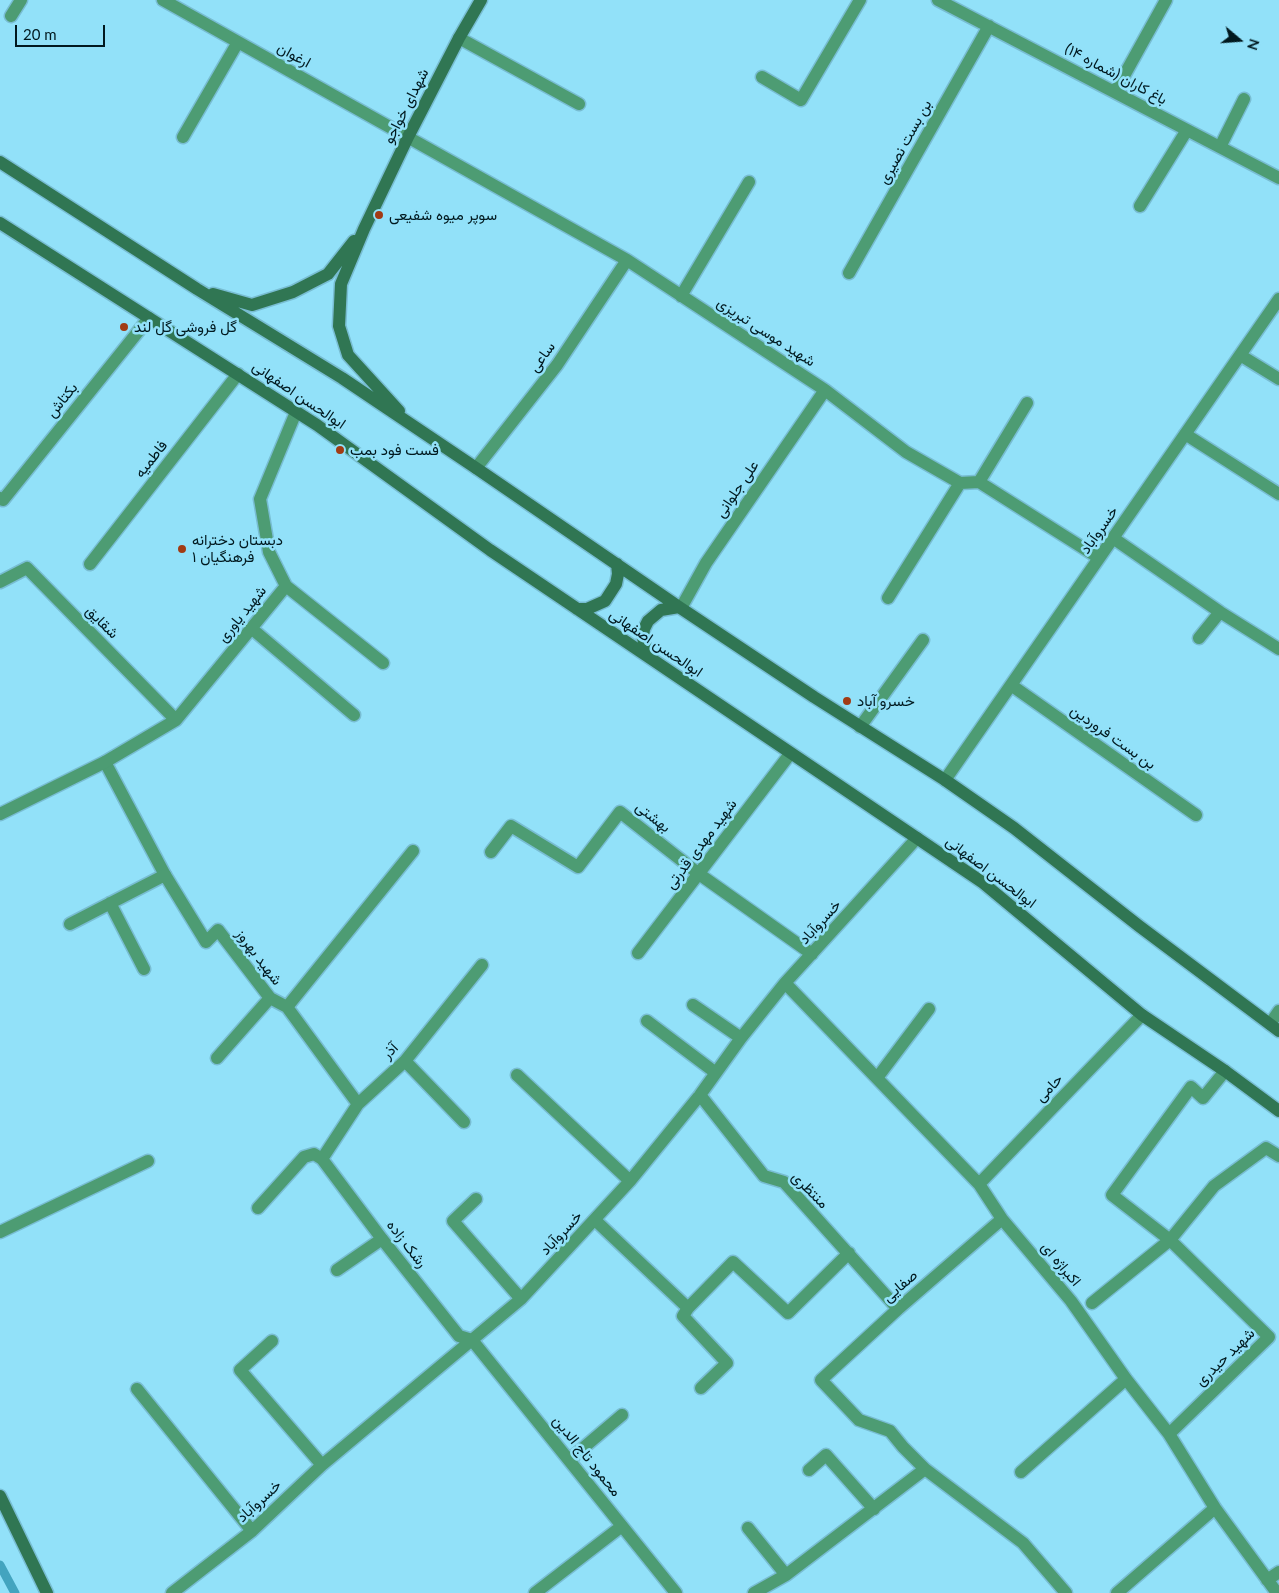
<!DOCTYPE html>
<meta charset="utf-8">
<style>
body{margin:0}
#map{position:relative;width:1279px;height:1593px;overflow:hidden;background:#92e1f9;font-family:Lato,sans-serif}
canvas{display:block}
.north{position:absolute;left:1214px;top:15px;width:50px;height:50px;-webkit-text-stroke:4px #92e1f9;paint-order:stroke;rotate:108deg;font-size:14px;font-weight:700;line-height:20px;text-align:center;color:#01191f}
.north::after{content:'';display:block;margin:auto;width:18px;height:22px;background:#01191f;clip-path:polygon(50% 0,100% 100%,50% 72%,0 100%)}
.scale{position:absolute;left:15px;top:25px;width:90px;height:22px;box-sizing:border-box;border:2px solid #01191f;border-top:0;padding-left:6px;font-size:15px;line-height:18px;white-space:nowrap;color:#01191f;-webkit-text-stroke:4px #92e1f9;paint-order:stroke}
</style>
<div id="map">
<canvas width="1279" height="1593"></canvas>
<div class="north">N</div>
<div class="scale">20 m</div>
</div>
<script>
const ctx = document.querySelector('canvas').getContext('2d');
ctx.lineJoin = 'round';
const poly = rows => new Path2D(rows.map(r => 'M' + r).join(''));
function trace(path, color, width, dash) { ctx.strokeStyle = color; ctx.lineWidth = width; ctx.lineCap = dash ? 'butt' : 'round'; ctx.setLineDash(dash || []); ctx.stroke(path); }
function drawText(font, color, halo, rows, align = 'center') {
  ctx.font = font + ' Lato,Vazirmatn,sans-serif'; ctx.lineWidth = 5; ctx.setLineDash([]); ctx.textBaseline = 'middle'; ctx.strokeStyle = halo; ctx.fillStyle = color; for (const [text, x, y, turn = 0] of rows) {
    ctx.save(); ctx.translate(x, y); ctx.rotate((+turn || 0) * Math.PI / 180); ctx.textAlign = isNaN(turn) ? turn : align; if (halo) ctx.strokeText(text, 0, 0); ctx.fillText(text, 0, 0); ctx.restore();
  }
}
const stream = poly([
 [0,1565,15,1593]
]);
const lane = poly([
 [105,762,165,875]
]);
const street = poly([
 [163,0,627,260,825,390,906,452,960,483,979,482,1099,558],
 [938,0,1279,178],
 [11,16,21,0],
 [459,38,579,104],
 [762,77,801,100,860,0],
 [1115,92,1166,0],
 [183,137,238,42],
 [1220,147,1244,99],
 [1140,206,1187,130],
 [849,273,989,26],
 [681,296,749,182],
 [1240,355,1279,379],
 [1185,434,1279,494],
 [476,468,557,365,627,260],
 [979,482,1027,403],
 [0,498,3,500,149,318],
 [1113,538,1220,612,1279,649],
 [90,564,238,374],
 [0,582,27,568,176,720],
 [286,586,383,663],
 [888,598,960,483],
 [681,608,706,563,825,390],
 [251,628,354,715],
 [1199,638,1220,612],
 [1011,685,1196,815],
 [860,727,923,640],
 [945,780,1279,299],
 [0,814,105,762,176,720,286,586,269,552,260,499,296,412],
 [491,852,511,826,578,867,620,812,699,874,812,954],
 [110,903,144,969],
 [70,924,165,875,206,942,218,930,270,998,287,1007,358,1104],
 [638,953,790,754],
 [785,983,979,1184,1002,1219,1071,1301,1126,1379,1169,1434,1215,1508,1277,1593],
 [693,1005,741,1038],
 [287,1007,413,851],
 [647,1021,716,1073],
 [1270,1024,1279,1011],
 [217,1058,270,998],
 [405,1061,464,1122],
 [517,1075,630,1181],
 [877,1078,929,1009],
 [700,1095,764,1176,784,1182,898,1309],
 [322,1159,358,1104,405,1061,482,965],
 [979,1184,1142,1015],
 [476,1199,453,1221,521,1299],
 [258,1208,304,1157,314,1154,322,1159,382,1239,459,1336,472,1340,676,1593],
 [1002,1219,898,1309,821,1380,859,1420,890,1431,903,1447,925,1469,1023,1543,1066,1593],
 [595,1220,688,1308,683,1316,727,1363,701,1388],
 [0,1232,148,1161],
 [337,1270,382,1239],
 [1092,1303,1170,1240,1214,1186,1266,1148,1279,1156],
 [688,1308,733,1262,788,1313,849,1253],
 [272,1341,240,1370,322,1465],
 [137,1389,252,1531],
 [1169,1434,1269,1337,1170,1240,1112,1195,1191,1087,1203,1098,1225,1071],
 [569,1460,622,1415],
 [809,1470,826,1455,874,1509],
 [1021,1472,1126,1379],
 [748,1528,786,1575],
 [1267,1580,1279,1572],
 [172,1593,252,1531,322,1465,521,1299,630,1181,700,1095,741,1038,785,983,917,838],
 [535,1593,622,1526],
 [754,1593,786,1575,925,1469],
 [1117,1593,1215,1508]
]);
const secondary = poly([
 [0,162,197,289,342,378,476,468,679,607,814,697,945,780,1014,828,1139,926,1279,1031],
 [0,223,317,425,490,550,982,882,1142,1015,1225,1071,1279,1111],
 [213,294,252,305,293,292,328,274,354,241],
 [399,411,348,355,339,326,341,284,364,229,408,137,459,38,481,0],
 [577,609,587,609,605,601,616,584,618,574,617,564],
 [647,655,643,638,644,629,648,621,661,610,679,607],
 [0,1496,47,1593]
]);
const markers = [
 [379,215,5,"#a13b14"],
 [124,327,5,"#a13b14"],
 [340,450,5,"#a13b14"],
 [182,549,5,"#a13b14"],
 [847,701,5,"#a13b14"]
];
const streetNames = [
 ["ارغوان",294,55,29],
 ["باغ کاران (شماره ۱۴)",1116,74,28],
 ["شهدای خواجو",406,106,-63],
 ["بن بست نصیری",905,142,-61],
 ["شهید موسی تبریزی",766,332,33],
 ["ساعی",542,357,-54],
 ["ابوالحسن اصفهانی",299,395,34],
 ["بکتاش",62,400,-51],
 ["فاطمیه",151,459,-52],
 ["علی جلوانی",737,489,-56],
 ["خسروآباد",1099,530,-55],
 ["شهید یاوری",242,614,-51],
 ["شقایق",102,622,45],
 ["ابوالحسن اصفهانی",656,643,34],
 ["بن بست فروردین",1113,737,35],
 ["بهشتی",653,817,38],
 ["شهید مهدی قدرتی",701,844,-53],
 ["ابوالحسن اصفهانی",991,872,37],
 ["خسروآباد",820,922,-48],
 ["شهید بهروز",259,957,53],
 ["آذر",390,1051,-46],
 ["حامی",1049,1088,-46],
 ["منتظری",810,1190,45],
 ["خسروآباد",561,1233,-47],
 ["رشک زاده",407,1244,52],
 ["اکبراژه ای",1061,1264,50],
 ["صفایی",900,1286,-41],
 ["شهید حیدری",1225,1357,-44],
 ["محمود تاج الدین",587,1456,51],
 ["خسروآباد",259,1501,-43]
];
const poiNames = [
 ["سوپر میوه شفیعی",389,215],
 ["گل فروشی گل لند",134,327],
 ["فست فود بمب",350,450],
 ["دبستان دخترانه",192,540],
 ["فرهنگیان ۱",192,557],
 ["خسرو آباد",857,701]
];
trace(stream, '#43a4bf', 9);
trace(lane, '#78bdd2', 15);
trace(street, '#78bdd2', 15);
trace(secondary, '#78bdd2', 15);
trace(lane, '#4d9c73', 12);
trace(street, '#4d9c73', 12);
trace(secondary, '#307653', 12);
for (const [x, y, r, color] of markers) { const dot = new Path2D(); dot.arc(x, y, r, 0, 2 * Math.PI); ctx.fillStyle = color; ctx.fill(dot); trace(dot, '#92e1f9', 2); }
drawText('15px', '#01191f', '#92e1f9', streetNames);
drawText('15px', '#01191f', '#92e1f9', poiNames, 'left');
</script>
